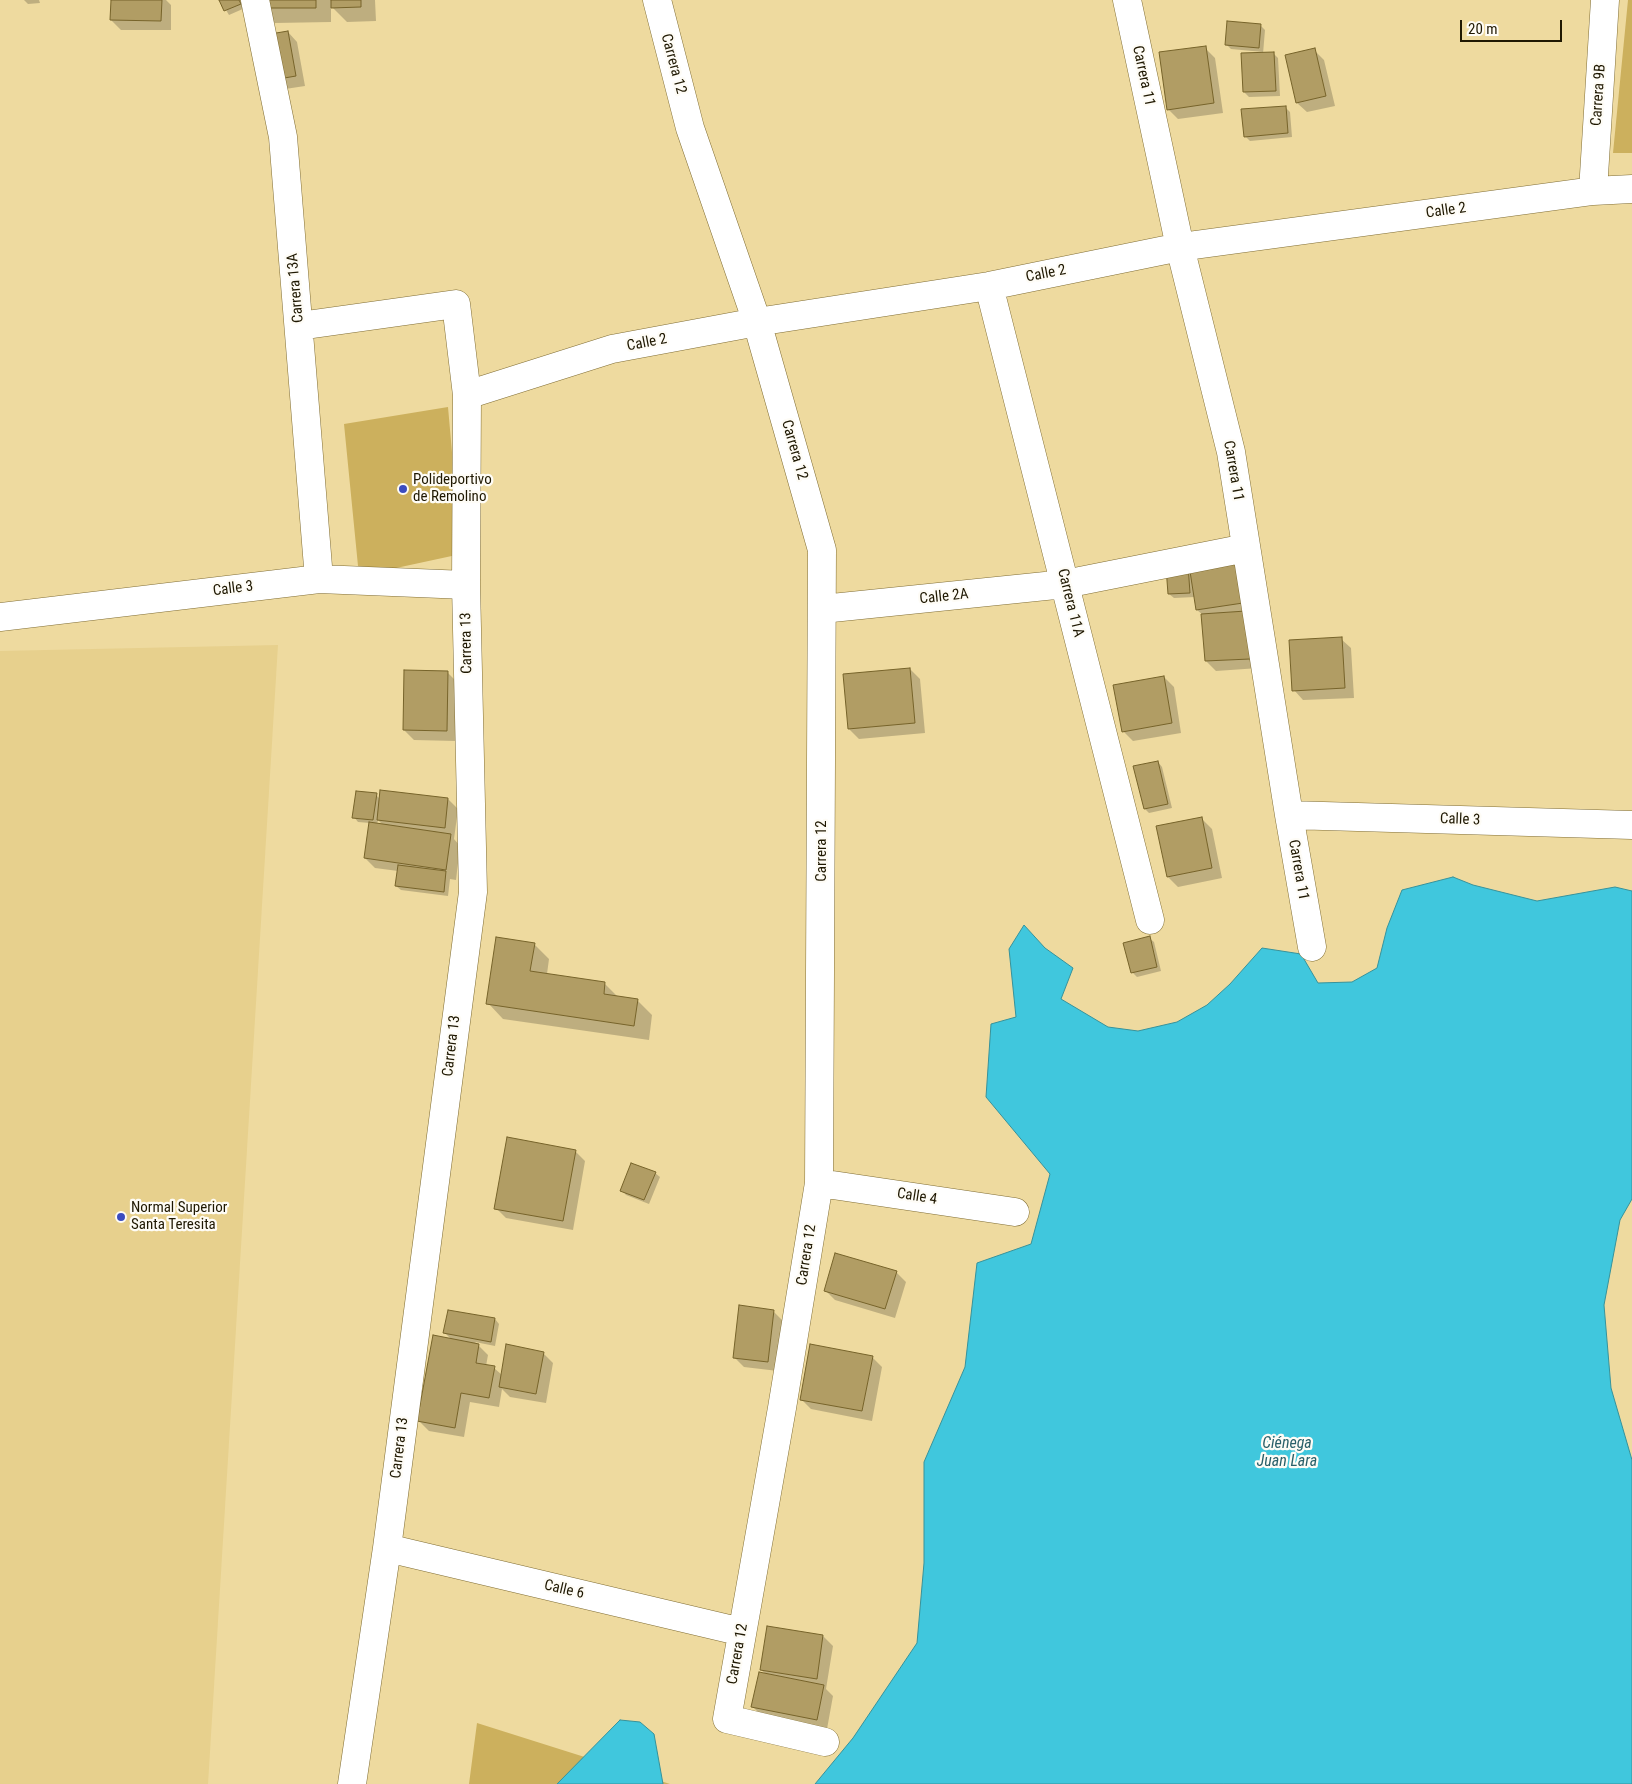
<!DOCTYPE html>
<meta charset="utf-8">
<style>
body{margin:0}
#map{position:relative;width:1632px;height:1784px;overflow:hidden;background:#eeda9f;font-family:"Roboto Condensed",sans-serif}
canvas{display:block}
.scale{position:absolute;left:1460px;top:20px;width:102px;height:22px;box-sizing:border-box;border:2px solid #1f1802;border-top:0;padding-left:6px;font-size:15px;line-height:18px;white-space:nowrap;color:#1f1802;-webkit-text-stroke:4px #fefcf6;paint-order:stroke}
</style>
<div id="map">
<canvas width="1632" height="1784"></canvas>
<div class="scale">20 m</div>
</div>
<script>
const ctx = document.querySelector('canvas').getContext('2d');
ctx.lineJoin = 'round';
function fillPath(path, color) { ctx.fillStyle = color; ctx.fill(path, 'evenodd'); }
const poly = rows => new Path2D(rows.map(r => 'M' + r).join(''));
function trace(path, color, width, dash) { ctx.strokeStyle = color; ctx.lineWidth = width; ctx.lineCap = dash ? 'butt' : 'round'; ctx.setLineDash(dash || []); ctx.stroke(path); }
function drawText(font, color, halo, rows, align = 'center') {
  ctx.font = font + ' "Roboto Condensed",sans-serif'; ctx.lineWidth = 4.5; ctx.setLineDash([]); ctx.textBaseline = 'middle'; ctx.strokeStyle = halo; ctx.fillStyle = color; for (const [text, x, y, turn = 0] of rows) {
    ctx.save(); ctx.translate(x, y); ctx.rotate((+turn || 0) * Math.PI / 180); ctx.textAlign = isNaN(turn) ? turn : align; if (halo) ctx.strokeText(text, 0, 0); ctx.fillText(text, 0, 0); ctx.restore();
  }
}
const built = poly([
 [278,645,208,1784,0,1784,0,651]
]);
const green = poly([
 [1628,0,1632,0,1632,153,1613,153],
 [448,407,461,554,359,576,344,424],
 [477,1723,670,1784,469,1784]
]);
const water = poly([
 [1453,877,1473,885,1537,901,1615,887,1632,891,1632,1199,1620,1220,1604,1305,1611,1388,1632,1460,1632,1784,815,1784,853,1738,917,1643,924,1563,924,1462,965,1367,977,1263,1031,1244,1050,1174,986,1097,991,1024,1016,1017,1009,949,1024,925,1045,948,1073,968,1061,999,1108,1027,1138,1031,1177,1022,1207,1005,1230,984,1262,948,1301,954,1318,983,1352,982,1377,968,1387,928,1402,890,1453,877],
 [620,1720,640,1722,654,1734,663,1784,557,1784,620,1720]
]);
const shadow = poly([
 [24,0,39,0,40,3,28,4],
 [112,0,166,0,171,5,171,30,121,30,111,20],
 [220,0,241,0,245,8,229,15],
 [260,0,375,0,376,21,347,22,331,6,331,22,275,23,260,8],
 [1261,26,1265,30,1263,54,1273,53,1278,58,1280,96,1249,97,1244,92,1263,52,1231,49,1226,44],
 [288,32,297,42,305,86,272,91],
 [1205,48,1215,58,1223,113,1178,119,1168,109],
 [1314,50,1324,60,1335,106,1307,112,1297,103],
 [1285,107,1290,112,1292,137,1250,141,1245,136],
 [1236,559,1259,668,1216,671,1206,661,1203,615,1197,610,1195,597,1174,598,1169,594,1167,568],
 [1341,639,1351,648,1354,698,1303,700,1294,690],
 [910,669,920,679,925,733,859,739,849,729],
 [447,672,457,682,456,741,414,740,404,730],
 [1164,677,1174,687,1181,733,1133,741,1123,731],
 [1158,762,1162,767,1172,808,1149,813,1145,809],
 [376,795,380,799,448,799,458,809,454,839,460,846,456,880,450,879,448,896,401,890,396,886,398,871,375,868,365,858,370,823,358,822,354,817],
 [378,820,384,826,377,825],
 [1202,819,1212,829,1222,878,1178,887,1168,877],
 [1149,938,1154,942,1161,971,1137,977,1132,972],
 [534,944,549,959,547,974,604,983,618,997,637,1000,652,1015,649,1040,503,1019,488,1003],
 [575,1151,585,1161,573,1230,506,1218,496,1208],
 [655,1173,660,1177,649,1204,626,1195,622,1190],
 [896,1272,906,1282,895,1318,835,1300,825,1290],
 [773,1311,783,1321,778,1371,744,1367,734,1357],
 [495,1319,499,1324,495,1346,475,1342,488,1355,486,1366,494,1368,502,1375,543,1353,553,1363,546,1403,510,1397,502,1389,499,1407,470,1402,464,1437,429,1431,419,1421,452,1340,445,1333],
 [872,1357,882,1367,872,1421,811,1409,801,1399],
 [823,1636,833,1646,826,1689,833,1696,827,1729,763,1717,753,1707,767,1675,761,1670]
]);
const building = poly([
 [111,0,162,0,161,21,110,20,111,0],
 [219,0,239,0,241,4,224,11,219,0],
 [259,0,316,0,316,8,259,8,259,0],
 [331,0,361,0,361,7,331,8,331,0],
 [1227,21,1261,24,1259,48,1225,45,1227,21],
 [288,31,296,76,261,82,253,37,288,31],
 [1206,46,1214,103,1167,110,1159,52,1206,46],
 [1315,48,1326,96,1296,103,1285,55,1315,48],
 [1274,52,1276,91,1243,92,1241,53,1274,52],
 [1286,106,1288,133,1244,137,1241,109,1286,106],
 [1236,557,1243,603,1196,610,1189,565,1236,557],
 [1188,565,1190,593,1168,594,1166,567,1188,565],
 [1246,611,1250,659,1205,661,1201,614,1246,611],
 [1342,637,1345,688,1292,691,1289,640,1342,637],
 [910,668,915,723,848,729,843,674,910,668],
 [404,670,448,671,447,731,403,730,404,670],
 [1164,676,1172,723,1122,732,1113,685,1164,676],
 [1158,761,1168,804,1144,809,1133,766,1158,761],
 [380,790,448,798,445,828,377,820,380,790],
 [356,791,377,793,373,820,352,818,356,791],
 [1202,817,1212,868,1167,877,1156,826,1202,817],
 [369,822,451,834,446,870,364,858,369,822],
 [398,865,446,871,444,892,395,886,398,865],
 [1150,936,1157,967,1131,973,1123,943,1150,936],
 [496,937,535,943,530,971,605,982,604,994,638,999,634,1026,486,1004,496,937],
 [507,1137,576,1150,563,1221,494,1209,507,1137],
 [631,1163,656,1172,644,1200,620,1191,631,1163],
 [835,1253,897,1271,885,1309,824,1291,835,1253],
 [739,1305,774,1310,768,1362,733,1358,739,1305],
 [448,1310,495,1318,491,1342,443,1333,448,1310],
 [433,1335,479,1344,476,1363,495,1366,489,1398,461,1393,455,1428,417,1421,433,1335],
 [506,1344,544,1352,536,1394,499,1387,506,1344],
 [810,1344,873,1356,862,1411,800,1400,810,1344],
 [767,1626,823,1635,817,1679,760,1670,767,1626],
 [759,1672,824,1685,817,1720,751,1707,759,1672]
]);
const street = poly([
 [255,0,283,137,319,579],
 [657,0,690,128,757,322,822,550,819,1183,782,1408,727,1719,825,1742],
 [1127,0,1180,247,1231,452,1289,815,1312,947],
 [1593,191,1605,0],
 [989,286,1150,920],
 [299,326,456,304,467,395,466,585,473,892,387,1548,352,1784],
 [467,395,612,349,757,322,989,286,1180,247,1593,191,1632,189],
 [822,609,1065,584,1246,548],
 [0,617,319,579,466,585],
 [1289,815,1632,825],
 [819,1183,1015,1212],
 [387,1548,742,1632]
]);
const markers = [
 [403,489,5,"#3b4cbf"],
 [121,1217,5,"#3b4cbf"]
];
const streetNames = [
 ["Carrera 12",673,64,75],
 ["Carrera 11",1143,76,78],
 ["Carrera 9B",1599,95,-86],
 ["Calle 2",1446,211,-8],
 ["Calle 2",1046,274,-11],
 ["Carrera 13A",296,288,-95],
 ["Calle 2",647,343,-11],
 ["Carrera 12",794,450,74],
 ["Carrera 11",1233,471,80],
 ["Calle 3",233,589,-7],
 ["Calle 2A",944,597,-6],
 ["Carrera 11A",1070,603,76],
 ["Carrera 13",467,643,-91],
 ["Calle 3",1460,820,2],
 ["Carrera 12",822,851,-90],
 ["Carrera 11",1298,870,80],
 ["Carrera 13",452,1046,-83],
 ["Calle 4",917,1197,9],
 ["Carrera 12",807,1255,-81],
 ["Carrera 13",400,1448,-83],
 ["Calle 6",564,1590,13],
 ["Carrera 12",738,1654,-80]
];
const poiNames = [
 ["Polideportivo",413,480],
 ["de Remolino",413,497],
 ["Normal Superior",131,1208],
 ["Santa Teresita",131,1225]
];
const waterNames = [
 ["Ciénega",1287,1444],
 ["Juan Lara",1287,1462]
];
fillPath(built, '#e7d08d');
fillPath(green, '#ccb05d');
fillPath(water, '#40c7dd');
trace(water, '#36929b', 1);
fillPath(shadow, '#0003');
fillPath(building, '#b19d64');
trace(building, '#76632a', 1);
trace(street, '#816e35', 29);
trace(street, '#fff', 28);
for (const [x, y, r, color] of markers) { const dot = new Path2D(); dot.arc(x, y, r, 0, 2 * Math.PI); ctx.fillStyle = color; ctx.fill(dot); trace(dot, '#fefcf6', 2); }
drawText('15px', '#1f1802', '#fefcf6', streetNames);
drawText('15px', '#1f1802', '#fefcf6', poiNames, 'left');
drawText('italic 16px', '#2a606a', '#fefcf6', waterNames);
</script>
